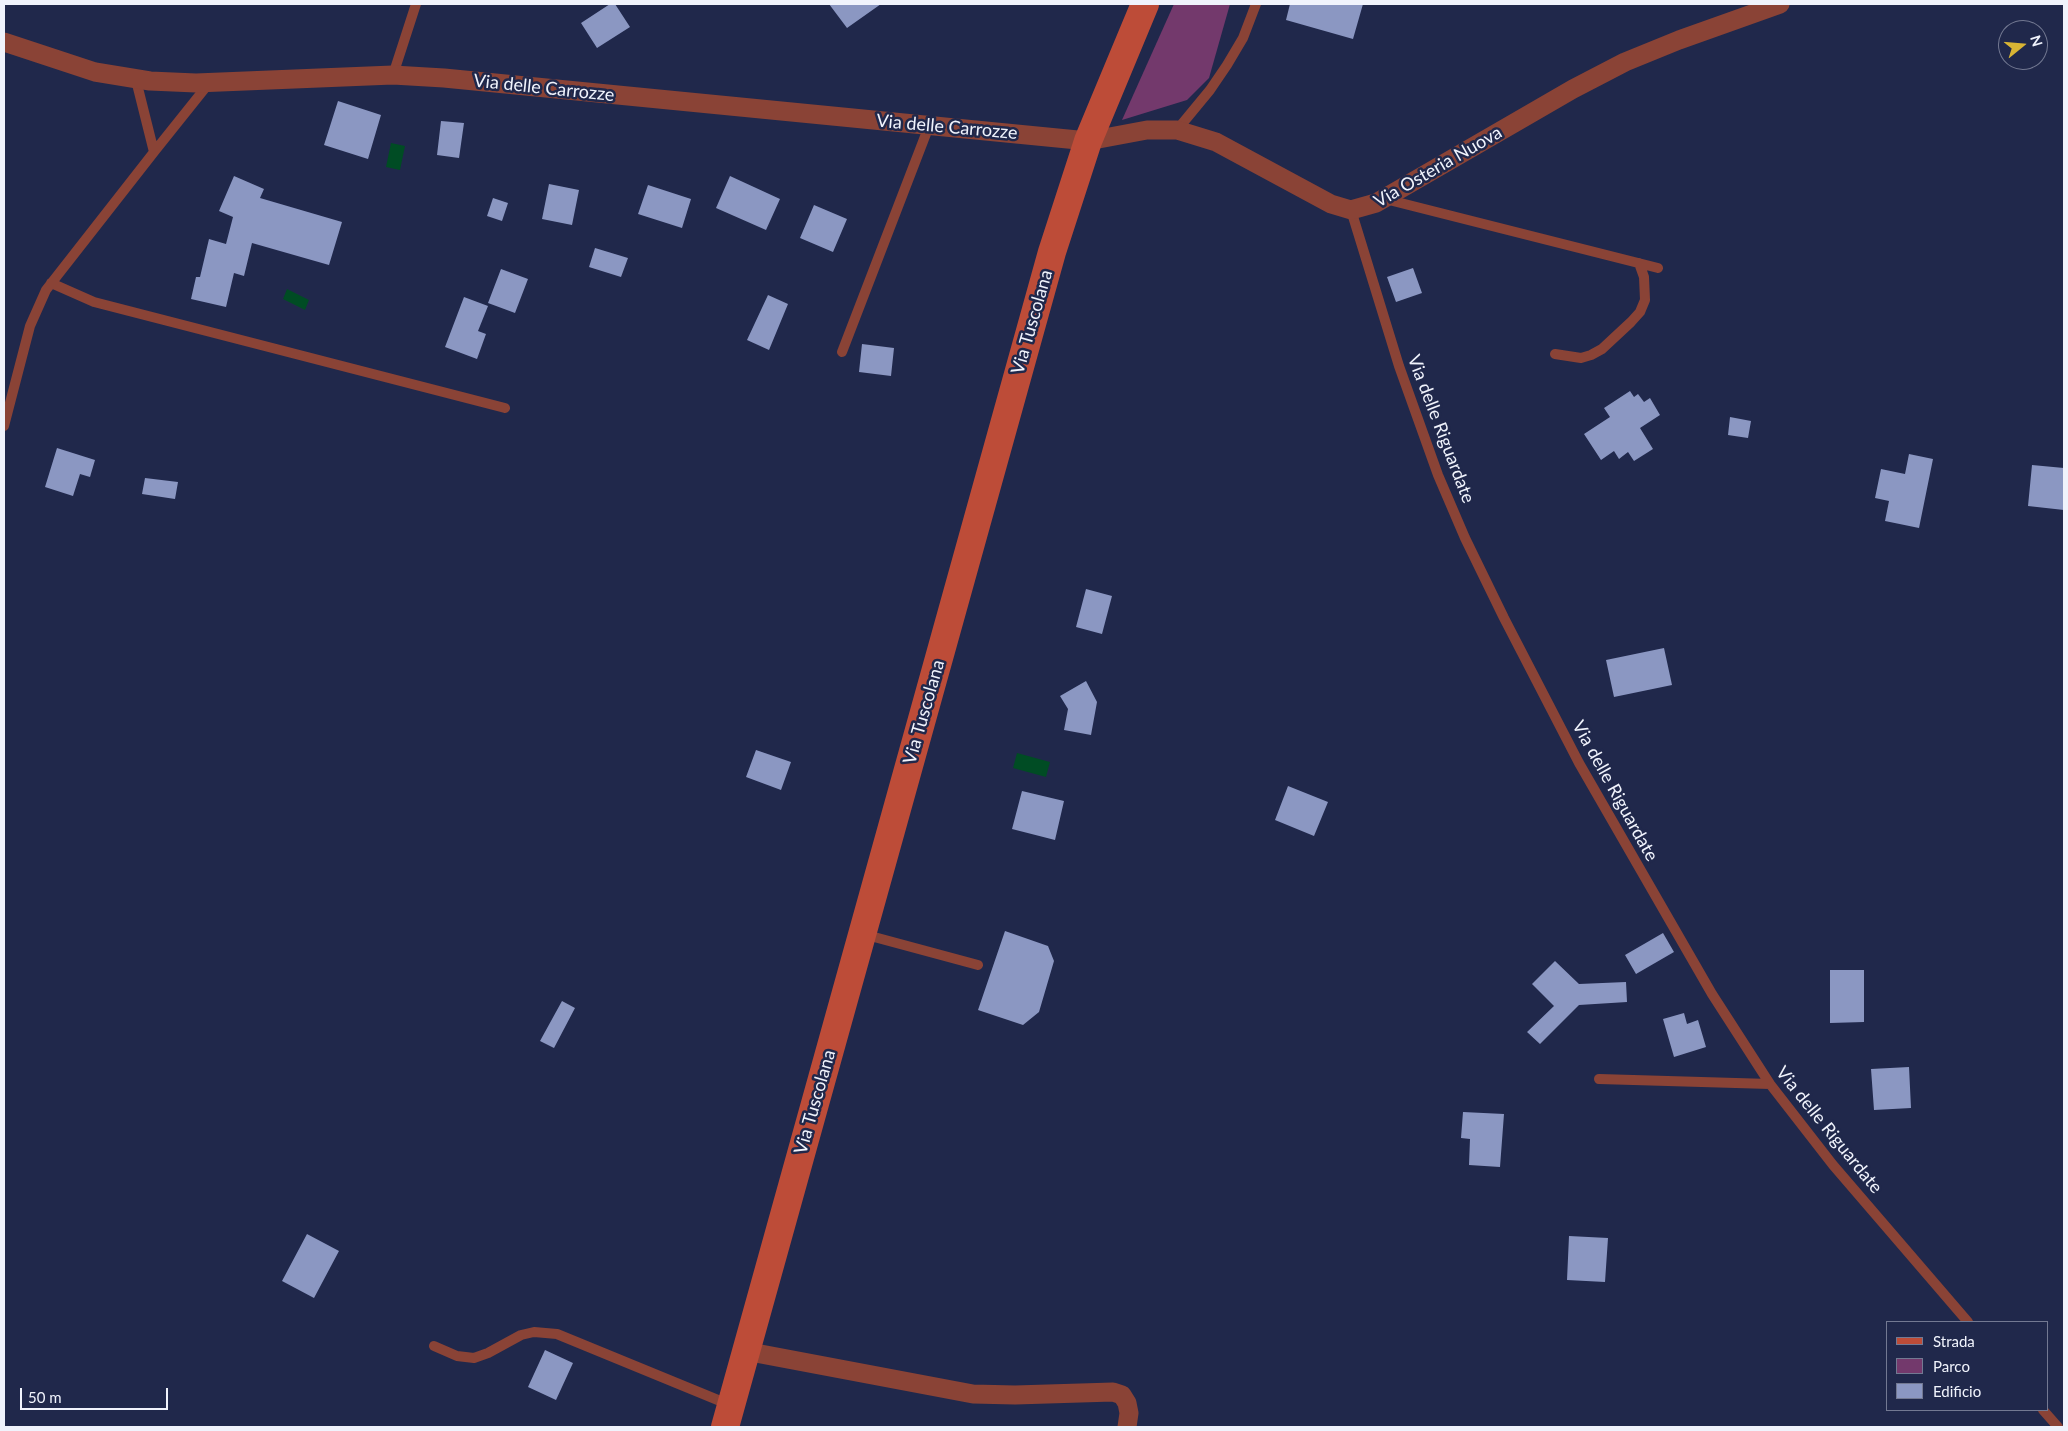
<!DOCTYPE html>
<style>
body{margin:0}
#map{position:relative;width:2068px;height:1431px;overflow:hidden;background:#20284b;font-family:Lato,sans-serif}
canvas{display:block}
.frame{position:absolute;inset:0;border:5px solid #f0f3fc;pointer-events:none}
.legend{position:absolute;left:1886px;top:1321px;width:162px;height:90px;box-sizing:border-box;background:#20284b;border:1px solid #737992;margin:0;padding:6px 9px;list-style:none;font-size:15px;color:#f0f3fc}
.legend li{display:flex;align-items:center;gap:10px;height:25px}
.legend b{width:25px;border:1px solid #737992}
.north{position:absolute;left:1998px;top:20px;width:50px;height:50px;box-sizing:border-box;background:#20284b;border:1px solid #737992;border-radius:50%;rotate:73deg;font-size:14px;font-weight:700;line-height:20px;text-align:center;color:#f0f3fc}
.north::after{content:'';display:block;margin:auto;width:18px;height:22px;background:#d8b434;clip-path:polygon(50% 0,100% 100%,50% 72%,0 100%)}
.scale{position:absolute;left:20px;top:1388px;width:148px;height:22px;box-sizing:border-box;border:2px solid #f0f3fc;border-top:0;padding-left:6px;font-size:15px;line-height:18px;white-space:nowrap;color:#f0f3fc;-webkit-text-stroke:4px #20284b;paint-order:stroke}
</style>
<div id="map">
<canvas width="2068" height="1431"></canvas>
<div class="frame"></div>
<ul class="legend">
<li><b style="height:6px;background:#bd4c38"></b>Strada</li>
<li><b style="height:14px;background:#73396c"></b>Parco</li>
<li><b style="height:14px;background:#8b97c2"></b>Edificio</li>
</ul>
<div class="north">N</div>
<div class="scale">50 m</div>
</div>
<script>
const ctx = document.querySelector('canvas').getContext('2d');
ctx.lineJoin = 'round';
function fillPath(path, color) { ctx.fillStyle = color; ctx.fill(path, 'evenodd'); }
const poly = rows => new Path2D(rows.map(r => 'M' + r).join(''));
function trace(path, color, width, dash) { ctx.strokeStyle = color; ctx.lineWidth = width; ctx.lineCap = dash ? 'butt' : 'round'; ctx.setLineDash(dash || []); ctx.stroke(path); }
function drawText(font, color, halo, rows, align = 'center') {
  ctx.font = font + ' Lato,sans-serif'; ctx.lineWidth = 5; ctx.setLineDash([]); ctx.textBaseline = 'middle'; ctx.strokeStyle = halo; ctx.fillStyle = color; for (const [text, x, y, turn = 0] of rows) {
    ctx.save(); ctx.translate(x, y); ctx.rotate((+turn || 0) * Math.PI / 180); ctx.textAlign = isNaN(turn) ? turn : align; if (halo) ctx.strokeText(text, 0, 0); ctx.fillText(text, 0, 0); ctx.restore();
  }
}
const green = poly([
 [1174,4,1230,4,1209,78,1187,100,1122,120]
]);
const water = poly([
 [391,143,405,146,400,170,386,167],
 [287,289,309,300,305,310,283,299],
 [1017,753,1050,762,1046,777,1013,768]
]);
const building = poly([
 [610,4,615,4,630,27,597,48,581,23],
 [829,4,881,4,847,28],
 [1290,4,1363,4,1353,39,1286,20],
 [338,101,381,115,368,159,324,145],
 [441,121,464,123,459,158,437,155],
 [234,176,264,189,260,198,342,222,329,265,252,243,244,276,234,273,226,307,191,299,196,277,200,277,209,239,226,244,233,217,219,211],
 [730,176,780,199,766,230,716,208],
 [549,184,579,190,572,225,542,219],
 [648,185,691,199,682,228,638,214],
 [493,198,508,203,502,221,487,216],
 [814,205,847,219,833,252,800,238],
 [595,248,628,258,621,277,589,267],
 [1413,268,1422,293,1396,302,1387,277],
 [501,269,528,279,515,313,488,303],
 [768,295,788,304,769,350,747,340],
 [464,297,488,306,478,331,486,334,477,359,445,347],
 [862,344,894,348,891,376,859,372],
 [1630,391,1634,397,1638,394,1644,402,1650,398,1660,415,1640,428,1653,449,1634,461,1628,452,1619,459,1614,451,1601,460,1584,434,1610,417,1604,408],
 [1730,417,1751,421,1748,438,1728,435],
 [57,448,95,460,90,477,80,474,73,496,45,487],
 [1909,454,1933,459,1919,528,1885,521,1889,501,1875,498,1881,469,1905,474],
 [2032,465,2064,468,2064,510,2028,506],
 [145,478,178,482,175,499,142,494],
 [1086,589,1112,596,1102,634,1076,627],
 [1664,648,1672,685,1614,697,1606,660],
 [1086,681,1097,702,1091,735,1064,730,1068,709,1060,696],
 [756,750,791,762,781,790,746,777],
 [1288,786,1328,802,1314,836,1275,820],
 [1022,791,1064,801,1055,840,1012,829],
 [1005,931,1048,946,1054,961,1039,1012,1023,1025,978,1010],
 [1663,933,1674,952,1636,974,1625,955],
 [1555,961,1579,984,1626,982,1627,1002,1579,1005,1540,1044,1527,1032,1554,1006,1532,984],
 [1830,970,1864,970,1864,1022,1830,1023],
 [562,1001,575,1008,554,1048,540,1041],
 [1684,1013,1687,1024,1698,1020,1706,1047,1674,1057,1663,1019],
 [1909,1067,1911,1108,1874,1110,1871,1069],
 [1463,1112,1504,1114,1500,1167,1469,1165,1470,1139,1461,1138],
 [307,1234,339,1251,314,1298,282,1281],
 [1569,1236,1608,1238,1605,1282,1567,1280],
 [545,1350,573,1363,556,1400,528,1387]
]);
const service = poly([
 [393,75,416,4],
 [1177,130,1210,90,1227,65,1243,38,1256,4],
 [154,152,210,82],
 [1385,199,1658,268],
 [1351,210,1399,366,1438,475,1465,538,1504,618,1579,763,1712,994,1770,1084,1833,1165,1968,1322],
 [51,283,94,302,505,408],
 [842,352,929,126],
 [1555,354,1581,358,1591,355,1602,349,1631,322,1640,312,1645,300,1644,277,1639,263],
 [4,426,30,326,46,290,154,152,136,80],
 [863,934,978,965],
 [1599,1079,1770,1084],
 [434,1346,457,1356,474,1358,488,1353,521,1335,534,1332,557,1334,730,1405],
 [2043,1410,2058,1427]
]);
const minor = poly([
 [4,42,95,72,150,81,196,83,393,75,444,78,1088,141,1147,130,1177,130,1216,142,1331,204,1351,210,1376,203,1573,89,1625,62,1679,40,1780,4],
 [745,1351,973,1394,1015,1395,1113,1392,1122,1395,1127,1403,1129,1413,1127,1427]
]);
const secondary = poly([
 [725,1427,1052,252,1088,141,1145,4]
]);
const streetNames = [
 ["Via delle Carrozze",544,88,6],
 ["Via delle Carrozze",947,127,5],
 ["Via Osteria Nuova",1438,167,-30],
 ["Via Tuscolana",1032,322,-74],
 ["Via delle Riguardate",1441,429,69],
 ["Via Tuscolana",924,712,-74],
 ["Via delle Riguardate",1615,791,61],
 ["Via Tuscolana",815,1102,-74],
 ["Via delle Riguardate",1829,1130,51]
];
fillPath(green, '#73396c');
fillPath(water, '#004c24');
fillPath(building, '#8b97c2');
trace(service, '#8a4336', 10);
trace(minor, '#8a4336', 19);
trace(secondary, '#bd4c38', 28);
drawText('18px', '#f0f3fc', '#20284b', streetNames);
</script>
